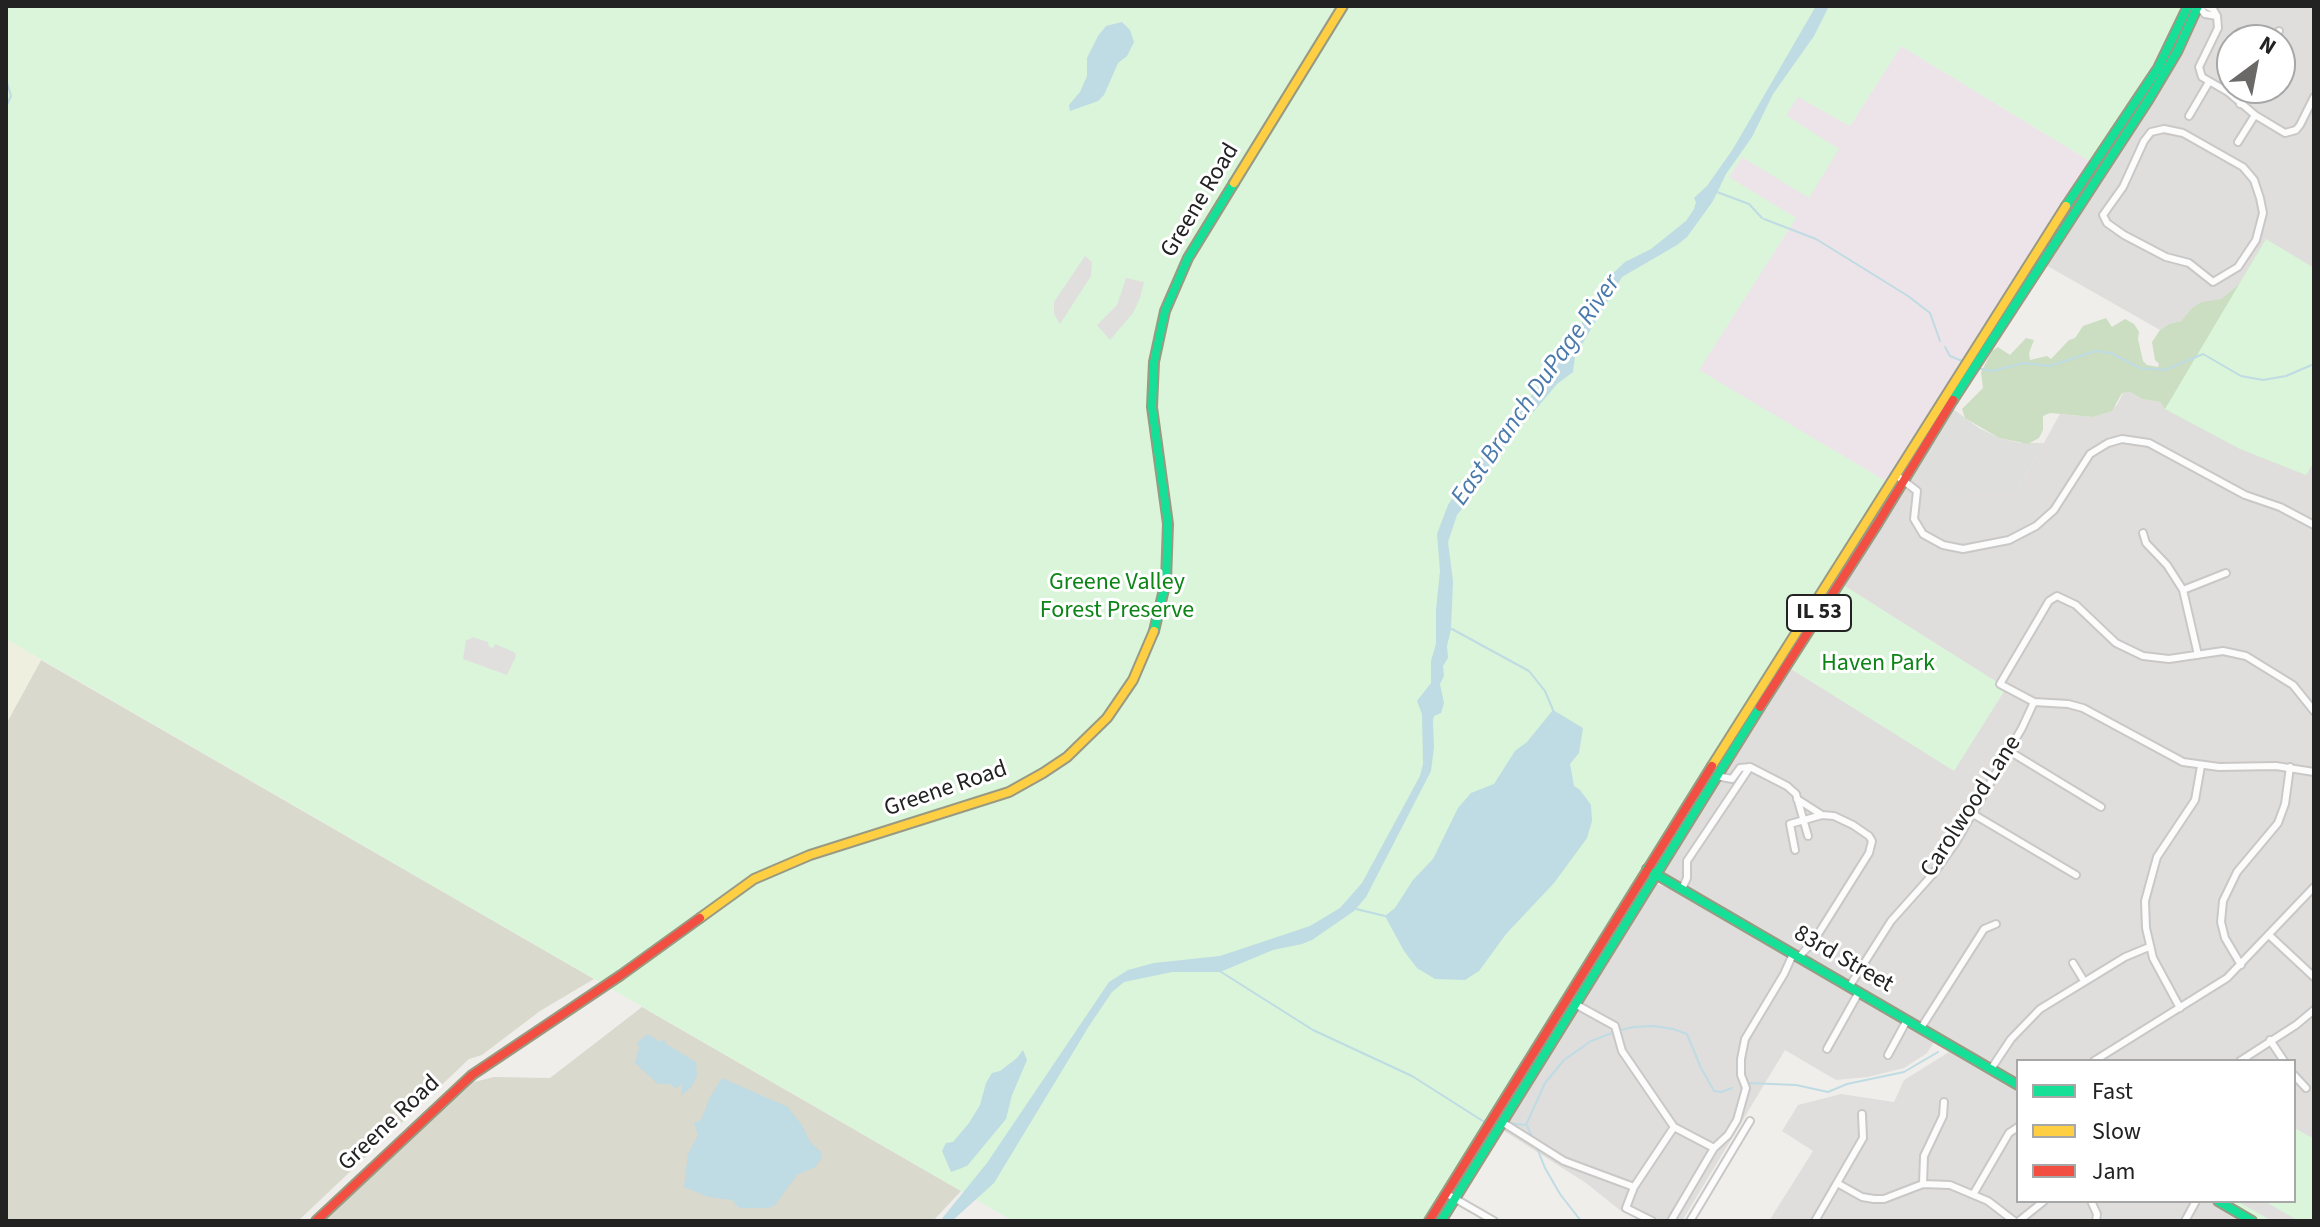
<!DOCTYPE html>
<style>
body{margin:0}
#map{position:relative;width:2320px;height:1227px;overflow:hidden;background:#f0eeeb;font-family:"Source Sans 3",sans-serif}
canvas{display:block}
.frame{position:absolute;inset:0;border:8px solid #222;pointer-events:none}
.legend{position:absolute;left:2016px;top:1059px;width:280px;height:144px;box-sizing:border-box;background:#fff;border:2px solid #a7a7a7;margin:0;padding:10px 14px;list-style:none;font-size:24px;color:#222}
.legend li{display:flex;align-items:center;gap:16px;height:40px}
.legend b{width:40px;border:2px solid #a7a7a7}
.north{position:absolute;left:2216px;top:24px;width:80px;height:80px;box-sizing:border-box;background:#fff;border:2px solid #a7a7a7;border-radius:50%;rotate:32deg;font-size:22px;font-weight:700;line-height:32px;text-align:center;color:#222}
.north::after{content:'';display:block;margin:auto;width:28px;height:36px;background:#6a6968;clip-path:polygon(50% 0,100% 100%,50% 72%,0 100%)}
</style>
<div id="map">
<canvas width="2320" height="1227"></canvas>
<div class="frame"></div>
<ul class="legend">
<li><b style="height:10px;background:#16e098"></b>Fast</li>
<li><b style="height:10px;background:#ffcf43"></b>Slow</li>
<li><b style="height:10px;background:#f24e42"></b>Jam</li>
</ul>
<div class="north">N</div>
</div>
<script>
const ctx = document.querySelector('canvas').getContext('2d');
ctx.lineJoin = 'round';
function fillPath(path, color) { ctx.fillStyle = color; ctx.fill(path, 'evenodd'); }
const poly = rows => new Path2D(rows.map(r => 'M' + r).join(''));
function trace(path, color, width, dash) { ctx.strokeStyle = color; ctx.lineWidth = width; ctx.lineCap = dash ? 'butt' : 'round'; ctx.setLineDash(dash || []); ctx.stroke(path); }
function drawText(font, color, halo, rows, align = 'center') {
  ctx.font = font + ' "Source Sans 3",sans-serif'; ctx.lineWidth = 6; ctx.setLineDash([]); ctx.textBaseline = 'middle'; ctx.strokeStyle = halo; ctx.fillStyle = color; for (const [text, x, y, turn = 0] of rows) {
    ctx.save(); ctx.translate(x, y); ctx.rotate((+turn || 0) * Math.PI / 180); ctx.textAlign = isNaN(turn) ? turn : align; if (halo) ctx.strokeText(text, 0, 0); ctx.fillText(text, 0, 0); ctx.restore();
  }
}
const residential = poly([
 [2202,6,2314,6,2314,339,2266,239,2239,284,2221,299,2192,308,2181,321,2169,324,2160,330,2044,264],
 [2232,40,2280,40,2280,88,2232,88],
 [2130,392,2142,399,2160,402,2165,409,2240,449,2306,475,2314,462,2314,1139,2294,1128,2294,1061,2018,1061,2018,1080,1667,877,1663,872,1788,667,1954,770,2006,688,1843,585,1914,471,2017,491,2060,414,2092,417,2103,414,2117,405,2123,393],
 [1657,884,1669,888,1934,1042,1927,1053,1904,1068,1868,1077,1836,1080,1785,1050,1682,1221,1641,1221,1621,1211,1586,1183,1501,1129,1654,885],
 [1949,1052,2018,1091,2018,1201,2208,1201,2242,1221,1769,1221,1813,1151,1782,1131,1798,1105,1841,1094,1894,1102,1904,1080]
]);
const industrial = poly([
 [1901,46,2090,161,1887,482,1698,370,1796,218,1728,178,1742,157,1838,150,1785,116,1798,96,1850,126]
]);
const religious = poly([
 [1949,406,1979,428,1999,438,2020,443,2044,443,2017,491,1952,495,1914,471]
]);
const construction = poly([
 [41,660,594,979,540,1011,482,1055,469,1059,298,1221,6,1221,6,724],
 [642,1007,961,1191,933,1221,324,1221,474,1082,494,1077,550,1078]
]);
const farmland = poly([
 [6,639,41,660,6,724]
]);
const forest = poly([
 [2266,239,2314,462,2306,475,2240,449,2165,409,2160,402,2142,399,2130,392,2122,393,2112,411,2093,417,2050,413,2043,416,2043,430,2039,438,2028,444,1999,438,1965,418,1962,409,1983,388,1981,372,1992,351,1998,347,2010,355,2026,338,2034,340,2029,353,2030,360,2047,356,2051,359,2069,340,2075,338,2083,326,2106,318,2112,327,2125,319,2134,324,2139,332,2138,339,2143,361,2147,365,2158,367,2159,364,2155,360,2152,342,2160,330,2169,324,2181,321,2192,308,2202,302,2221,299,2239,284]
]);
const park = poly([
 [6,6,2182,6,2149,71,2090,161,1901,46,1850,126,1798,97,1786,115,1839,149,1809,198,1742,157,1729,177,1796,218,1699,370,1887,482,1423,1221,1013,1221,6,639],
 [2266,239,2314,268,2314,462,2306,475,2240,449,2165,409],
 [1843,585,2006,688,1954,771,1788,667],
 [2294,1128,2314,1139,2314,1221,2261,1221,2227,1201,2294,1201]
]);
const parking = poly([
 [1085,256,1092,262,1091,276,1060,324,1054,314,1054,302],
 [1126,278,1144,282,1140,298,1133,313,1110,340,1097,325,1117,305],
 [472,637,488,642,489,647,493,648,495,644,514,652,516,656,507,675,463,659,466,640,471,639],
 [2237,1201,2264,1201,2299,1221,2272,1221]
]);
const water = poly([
 [1816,6,1829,6,1814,36,1773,94,1752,137,1726,174,1713,201,1687,237,1677,245,1622,277,1575,356,1573,372,1557,384,1497,455,1480,478,1478,488,1457,515,1448,542,1453,581,1451,629,1447,646,1448,658,1443,666,1444,676,1440,684,1444,703,1441,713,1434,716,1433,721,1434,747,1431,771,1366,897,1354,911,1312,940,1302,944,1273,950,1220,972,1172,972,1124,982,1112,992,1089,1026,994,1183,952,1221,940,1221,987,1163,1109,982,1128,970,1154,963,1220,956,1310,926,1340,908,1362,883,1420,776,1423,764,1422,714,1417,701,1431,683,1431,661,1436,644,1436,610,1440,571,1437,534,1448,505,1477,463,1566,352,1605,281,1625,262,1651,249,1686,221,1694,209,1696,202,1694,198,1707,186,1733,149],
 [1122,22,1130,30,1134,42,1127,56,1118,63,1104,95,1098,101,1070,111,1069,105,1080,92,1087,76,1087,58,1098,36,1106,26],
 [1553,710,1583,728,1579,753,1570,764,1574,786,1580,790,1591,805,1592,821,1587,838,1554,883,1506,934,1479,971,1465,980,1435,979,1417,968,1404,951,1385,916,1395,908,1413,880,1433,859,1458,808,1471,793,1494,784,1515,751,1527,742],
 [647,1034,661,1042,664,1039,666,1044,696,1062,697,1076,692,1086,681,1096,682,1083,676,1089,670,1084,658,1084,635,1063,639,1048,637,1043],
 [1023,1050,1027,1060,1012,1095,1006,1119,967,1166,951,1172,942,1151,946,1143,953,1142,969,1123,980,1105,986,1083,992,1073,1000,1071,1017,1058],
 [722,1078,788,1107,803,1127,810,1142,821,1152,821,1159,815,1167,797,1175,775,1205,769,1208,739,1208,732,1200,708,1197,684,1187,688,1154,698,1135,694,1123,701,1120,710,1097]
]);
const stream = poly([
 [6,79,11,96,6,107],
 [1717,192,1749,204,1762,218],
 [1764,219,1816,239,1908,296,1930,313,1940,341],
 [1945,347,1950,356,1962,361],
 [1977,368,1992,371,2024,363,2050,366,2096,351,2111,353,2140,368,2165,370,2203,354,2241,376,2263,380,2286,376,2314,364],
 [1452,629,1529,671,1545,691,1553,710],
 [1356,909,1385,916],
 [1218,970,1313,1030,1412,1076,1486,1123],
 [1621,1030,1633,1027,1654,1026,1673,1029,1687,1034,1701,1068,1714,1091,1721,1092,1732,1088],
 [1748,1083,1796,1085,1828,1092,1847,1084,1904,1072,1938,1052],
 [1510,1123,1525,1125],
 [1526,1125,1545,1083,1564,1060,1591,1041,1615,1032],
 [1527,1126,1532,1136],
 [1537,1148,1545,1168,1560,1194,1581,1221]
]);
const street = poly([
 [2198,6,2205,14,2217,16],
 [2207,6,2213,9,2217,16,2218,28,2199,67,2202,77,2228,92,2255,115,2285,133,2296,130,2300,125,2314,97],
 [2275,40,2279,31],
 [2240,104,2252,88],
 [2189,116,2209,82],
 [2164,129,2183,133,2243,167,2254,180,2260,198,2263,213,2256,240,2238,267,2213,282,2189,263,2166,257,2124,235,2107,223,2103,215,2123,187,2144,141,2151,132,2164,129],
 [2238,142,2255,115],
 [1896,475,1917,491,1914,519,1923,534,1943,545,1963,549,2009,540,2036,526,2054,510,2090,454,2108,443,2122,439,2149,443,2245,495,2280,507,2314,525],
 [2143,533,2146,543,2167,565,2183,590,2198,655],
 [2183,590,2226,573],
 [2314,711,2293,685,2246,656,2223,651,2169,659,2143,656,2116,643,2076,605,2057,596,2049,601,2000,684,2034,702,2068,704,2083,708,2183,762,2219,767,2276,766,2314,772],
 [2009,751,2101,807],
 [1717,776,1732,779,1740,768,1750,767,1787,786,1796,794,1808,836],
 [1797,799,1822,815],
 [1973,814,2076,875],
 [1795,850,1790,824,1822,815,1834,816,1853,825,1869,836,1872,841,1869,853,1815,939,1799,957],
 [1682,889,1687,878,1687,861,1750,767],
 [2269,935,2314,977],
 [2073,963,2084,981],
 [2241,965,2225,938,2221,922,2223,901,2237,872,2278,823,2285,804,2290,767],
 [1849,987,1891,921,1933,874,1956,842,2022,728,2034,702],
 [1575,1004,1615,1026,1622,1051,1674,1127,1714,1148],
 [2180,1008,2153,958,2146,928,2145,901,2157,857,2195,800,2201,766],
 [1921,1028,1984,929,1996,924],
 [2270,1040,2284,1061],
 [1827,1049,1859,992],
 [1888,1055,1907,1020],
 [2094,1061,2227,978,2314,887],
 [2240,1061,2296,1025,2314,1010],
 [1991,1069,2011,1039,2040,1009,2125,957,2149,947],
 [2294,1075,2306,1088],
 [1502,1122,1564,1161,1634,1187],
 [1837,1183,1862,1197,1874,1199,1884,1199,1923,1184,1950,1185,1988,1201,2014,1221],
 [1923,1184,1924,1156,1943,1116,1944,1102],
 [1974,1193,2009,1133,2018,1127],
 [1447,1194,1494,1221],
 [2091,1201,2097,1214,2096,1221],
 [1652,1221,1626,1208,1634,1187,1674,1127],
 [1671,1221,1714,1148,1728,1135,1737,1120,1746,1088,1741,1075,1741,1059,1745,1039,1784,974,1793,954],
 [1690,1221,1750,1121],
 [1815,1221,1863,1138,1862,1114],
 [2019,1221,2044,1201],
 [2185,1221,2196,1201]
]);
const fast = poly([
 [2066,206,2158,68,2188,6],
 [1953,400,2149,99,2177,52,2198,6],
 [1154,631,1166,581,1168,524,1152,407,1154,362,1165,311,1188,258,1234,183],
 [1647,869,2018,1085],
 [2218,1201,2252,1221],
 [1441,1221,1760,707]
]);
const slow = poly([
 [1234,183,1343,6],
 [1712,766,2066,206],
 [700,918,754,879,810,855,1009,792,1043,773,1067,757,1107,718,1133,680,1154,631]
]);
const jam = poly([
 [1760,707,1878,523,1953,400],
 [316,1221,472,1075,621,975,700,918],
 [1429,1221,1712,766]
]);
const shields = [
 [1819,613,64]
];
const shieldNames = [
 ["IL 53",1819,613]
];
const streetNames = [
 ["Greene Road",1201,201,-59],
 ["Greene Road",946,790,-19],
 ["Carolwood Lane",1972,807,-57],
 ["83rd Street",1843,960,30],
 ["Greene Road",390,1124,-43]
];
const parkNames = [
 ["Greene Valley",1117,584],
 ["Forest Preserve",1117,612],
 ["Haven Park",1878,665]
];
const waterNames = [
 ["East Branch DuPage River",1537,391,-55]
];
fillPath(residential, '#dfdedc');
fillPath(industrial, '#ede4e9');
fillPath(religious, '#dededc');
fillPath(construction, '#d9d9cd');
fillPath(farmland, '#efefdf');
fillPath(forest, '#cbdec1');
fillPath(park, '#daf5da');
fillPath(parking, '#e0dfde');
fillPath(water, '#bfdbe3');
trace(stream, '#bfdbe3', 2);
trace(street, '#c9c8c7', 10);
trace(fast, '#999a82', 12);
trace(slow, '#999a82', 12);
trace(jam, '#999a82', 12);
trace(street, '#fdfcfc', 6);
trace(fast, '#16e098', 8);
trace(slow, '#ffcf43', 8);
trace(jam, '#f24e42', 8);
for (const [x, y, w] of shields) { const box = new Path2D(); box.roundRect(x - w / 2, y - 18, w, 36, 6); ctx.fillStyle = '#fff'; ctx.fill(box); trace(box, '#222', 2); }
drawText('bold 22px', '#222', null, shieldNames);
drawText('24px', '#222', '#fff', streetNames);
drawText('24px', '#0c8416', '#fff', parkNames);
drawText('italic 26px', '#4a7aab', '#fff', waterNames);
</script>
